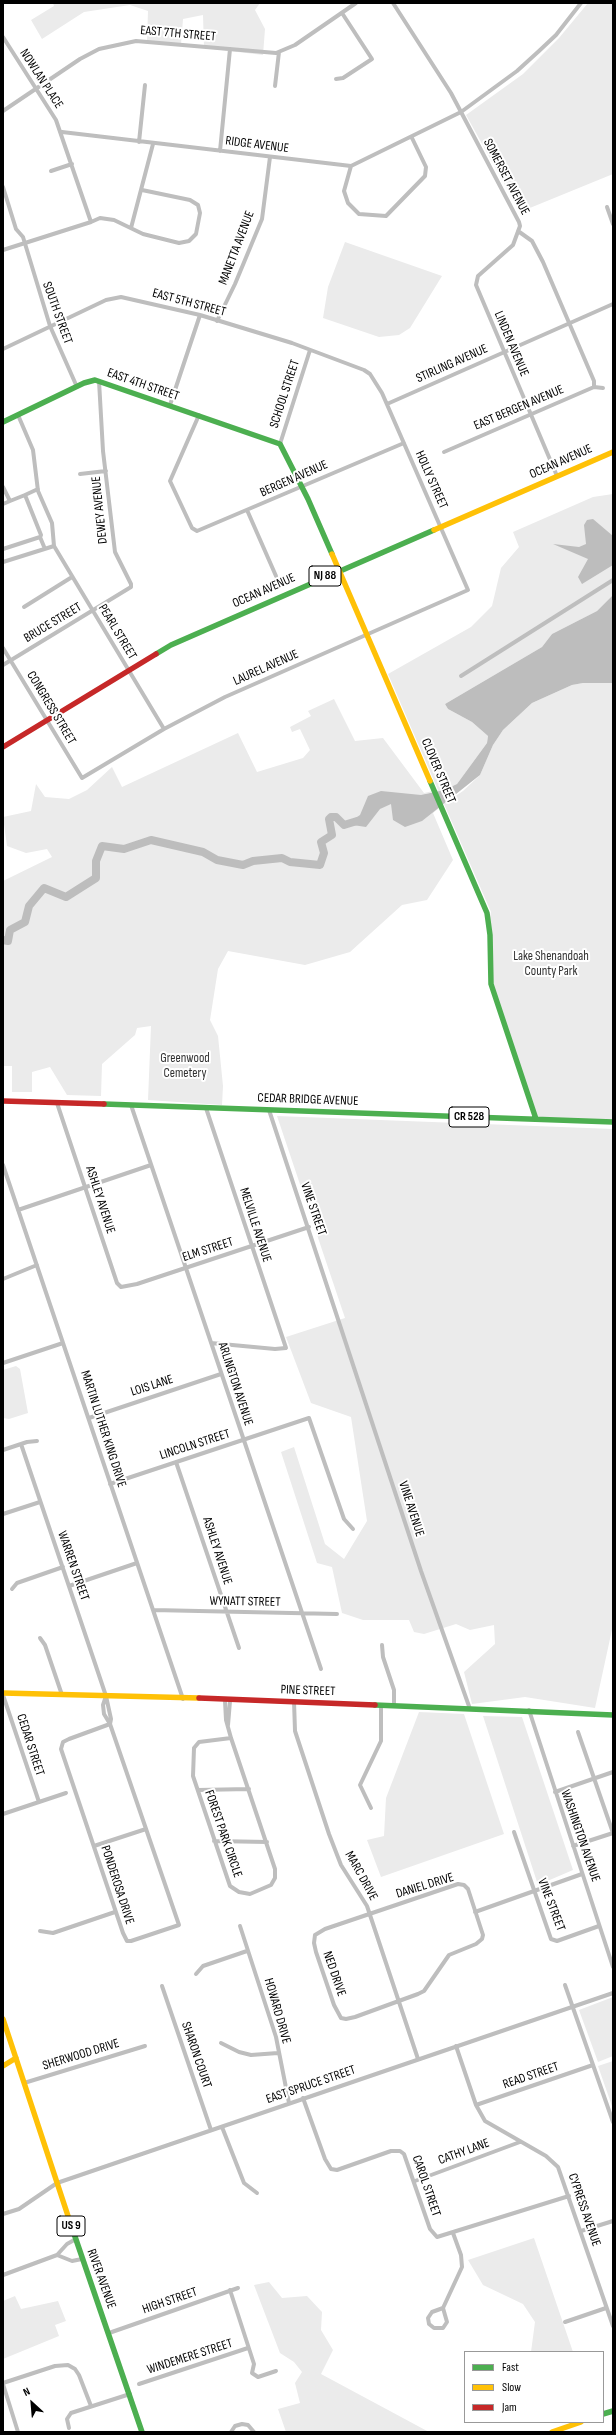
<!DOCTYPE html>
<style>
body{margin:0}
#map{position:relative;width:616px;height:2435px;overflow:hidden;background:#fff;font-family:"Sofia Sans Condensed",sans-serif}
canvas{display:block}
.frame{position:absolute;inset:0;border:4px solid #000;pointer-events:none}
.legend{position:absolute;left:464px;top:2351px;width:140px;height:72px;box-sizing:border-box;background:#fff;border:1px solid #999;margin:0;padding:5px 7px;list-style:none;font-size:12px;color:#000}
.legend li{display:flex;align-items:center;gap:8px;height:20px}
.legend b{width:20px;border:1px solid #999}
.north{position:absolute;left:12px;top:2383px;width:40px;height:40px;-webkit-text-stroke:3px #fff;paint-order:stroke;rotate:334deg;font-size:11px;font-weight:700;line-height:16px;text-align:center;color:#000}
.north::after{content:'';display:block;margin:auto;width:14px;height:18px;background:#000;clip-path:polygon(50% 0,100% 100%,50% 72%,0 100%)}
</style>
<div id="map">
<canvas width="616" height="2435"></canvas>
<div class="frame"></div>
<ul class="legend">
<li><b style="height:5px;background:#4caf50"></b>Fast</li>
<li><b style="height:5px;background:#ffc107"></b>Slow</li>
<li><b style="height:5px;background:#c62828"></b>Jam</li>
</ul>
<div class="north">N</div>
</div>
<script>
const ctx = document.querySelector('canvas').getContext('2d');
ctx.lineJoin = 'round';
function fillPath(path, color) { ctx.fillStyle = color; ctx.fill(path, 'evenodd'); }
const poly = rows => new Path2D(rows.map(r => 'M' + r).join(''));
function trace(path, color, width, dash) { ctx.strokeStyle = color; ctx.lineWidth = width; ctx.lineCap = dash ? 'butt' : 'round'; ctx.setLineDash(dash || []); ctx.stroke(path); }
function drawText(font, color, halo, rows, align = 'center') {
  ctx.font = font + ' "Sofia Sans Condensed",sans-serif'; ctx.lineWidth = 4; ctx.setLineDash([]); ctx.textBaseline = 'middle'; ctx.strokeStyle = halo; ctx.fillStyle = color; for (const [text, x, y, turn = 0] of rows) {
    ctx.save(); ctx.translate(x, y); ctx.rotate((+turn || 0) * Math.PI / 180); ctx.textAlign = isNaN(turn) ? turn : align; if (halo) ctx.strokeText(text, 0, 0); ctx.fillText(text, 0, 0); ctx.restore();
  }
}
const green = poly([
 [53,3,260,3,255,10,265,29,263,55,204,48,203,15,183,19,181,44,147,41,148,11,130,5,84,12,42,39,31,20,54,6],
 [588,3,613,3,613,174,520,212,466,115,523,74,559,38],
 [345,242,442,276,410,328,399,335,379,337,323,318,328,287],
 [613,494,613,595,597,611,552,634,542,647,445,704,448,709,472,722,488,736,487,743,457,784,444,790,425,794,433,811,463,791,480,775,493,745,503,730,532,703,572,685,583,683,613,683,613,1122,536,1119,494,995,489,923,491,912,444,804,433,813,453,860,427,900,402,905,350,952,305,965,228,951,218,969,210,1020,218,1036,223,1086,222,1105,148,1100,151,1026,137,1028,135,1035,102,1064,101,1096,67,1095,50,1067,32,1072,32,1092,12,1092,12,1066,3,1066,3,881,52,857,47,849,26,853,7,846,3,817,31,811,36,784,45,797,69,799,87,790,112,767,122,787,238,733,257,772,303,758,310,750,300,729,292,732,290,727,311,716,308,711,334,699,355,741,383,738,424,793,438,790,388,674,471,627,492,606,501,568,519,547,513,532,593,497],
 [277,1116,613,1129,613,1625,595,1708,525,1697,472,1704,464,1672,495,1644,494,1625,470,1630,456,1624,424,1634,414,1632,409,1620,363,1620,342,1613,332,1567,317,1563,281,1452,294,1447,325,1544,344,1559,367,1521,351,1417,311,1403,286,1337,345,1318],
 [16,1366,20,1369,28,1413,9,1419,3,1418,3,1370],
 [419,1712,464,1714,504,1834,381,1877,367,1840,384,1836,386,1798],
 [483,1716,522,1717,573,1870,538,1885],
 [613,1997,613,2056,598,2062,579,2010],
 [613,2061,613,2109,598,2066],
 [534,2238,573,2352,531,2352,535,2322,523,2304,483,2285,468,2260],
 [269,2282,282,2298,307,2296,322,2312,321,2330,333,2350,321,2374,429,2432,286,2432,278,2409,300,2403,295,2383,302,2372,294,2362,280,2353,254,2285],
 [15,2296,21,2309,58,2301,66,2321,55,2325,59,2336,3,2359,3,2301]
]);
const water = poly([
 [593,519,613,536,613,565,582,584,578,577,588,559,553,544,579,547,586,544,584,525,587,520],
 [613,595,613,683,583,683,572,685,532,703,503,730,493,745,480,775,422,821,405,827,393,820,391,804,380,809,366,827,346,824,360,815,368,796,381,791,421,795,444,790,457,784,487,743,488,736,472,722,448,709,445,704,542,647,552,634,597,611]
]);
const river = poly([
 [3,940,8,941,10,930,25,922,29,906,44,888,66,897,96,878,96,861,102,846,124,849,151,840,203,852,217,860,243,865,253,861,282,858,290,862,320,865,324,853,321,842,332,835,329,819,331,817,336,817,344,825,357,821]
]);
const street = poly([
 [393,3,451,93,519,222,520,226,513,245,478,276,476,285,557,476],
 [3,37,56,120,91,222,3,250],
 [336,79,343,78,372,59,342,13],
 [275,86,279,52],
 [3,111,80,59,99,49,136,41,276,53,295,45,356,3],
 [62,132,351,166,461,112,517,71,539,51,556,35,581,3],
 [139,142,145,85],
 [220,151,230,49],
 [351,166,344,191,348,203,359,214,386,216,425,176,426,167,412,138],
 [51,171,72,164],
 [3,187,16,229,23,237,50,326,77,387],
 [607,207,613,224],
 [91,222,100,218,114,220,143,234,179,243,189,241,196,234,200,213,198,205,190,200,142,190],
 [131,228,153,144],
 [518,231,532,241,543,262,594,381,594,387],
 [217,321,235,284,262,219,270,157],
 [3,349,106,300,121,297,200,315,292,343,364,370,370,374,382,393,468,590,225,697,164,729,82,778,3,648],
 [387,404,613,304],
 [170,405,200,315],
 [18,415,33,450,38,491,52,523,54,546,164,729],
 [199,415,170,481,192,528,197,531,404,443],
 [280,444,310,350],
 [444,452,594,387,603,388],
 [80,474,106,471],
 [3,487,10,501,25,495,41,535,40,537,45,549],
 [25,495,38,489],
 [3,504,10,501],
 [247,510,276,576],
 [3,549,40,537],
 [3,562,54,546],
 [24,607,72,577],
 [3,665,131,587,131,584,115,552,103,451,99,381],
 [461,676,613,580],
 [57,1103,117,1283,121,1287,137,1284,309,1227],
 [131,1105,321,1669],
 [206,1108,286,1348,275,1349,211,1343],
 [269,1110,421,1571,470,1709],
 [3,1165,183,1699],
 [18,1210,151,1165],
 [3,1279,37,1265],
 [3,1363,63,1343],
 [89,1418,221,1374],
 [21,1444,106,1696],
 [3,1450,27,1442,37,1441],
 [176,1462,239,1648],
 [110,1484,309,1418,344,1519,353,1529],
 [3,1514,40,1502],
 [69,1586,137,1563],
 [12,1589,17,1583,63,1567],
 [153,1610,337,1614],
 [40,1638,45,1645,62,1695],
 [382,1645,383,1657,394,1690,394,1706],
 [3,1695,39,1802],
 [225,1701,226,1720,231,1738,275,1869,275,1878,271,1885,250,1894,239,1892,230,1886,193,1776,194,1748,199,1742,231,1738],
 [294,1701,295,1731,329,1834,341,1865,367,1906,418,2059],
 [529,1710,613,1967],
 [110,1724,69,1739,63,1742,61,1749,123,1933,127,1941,131,1941,179,1925,110,1724,104,1714,103,1705,106,1696,111,1719,110,1724],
 [228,1725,230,1701],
 [578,1732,613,1833],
 [198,1790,249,1789],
 [555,1792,613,1772],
 [371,1808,360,1785,381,1741,381,1706],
 [3,1814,66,1793],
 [514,1832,551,1939,557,1941,599,1926],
 [214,1841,267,1842],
 [94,1846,146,1829],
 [573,1846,613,1833],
 [458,1884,464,1885,468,1889,483,1935,482,1939,476,1944,449,1955,424,1991,418,1994,355,2017,346,2019,341,2018,334,2005,316,1952,314,1943,315,1935,325,1929,458,1884],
 [475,1912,582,1874],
 [240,1926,276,2037,289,2103],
 [40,1931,53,1933,115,1912],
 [196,1974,203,1966,247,1951],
 [565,1985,613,2122],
 [162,1986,211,2130],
 [221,2043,239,2052,251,2055,278,2053],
 [456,2046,476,2105,485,2121,546,2156,558,2167,613,2326],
 [24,2083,145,2046],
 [303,2098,325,2159,331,2169,337,2170,391,2151,400,2151,404,2154,430,2229,437,2237,569,2196],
 [476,2105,593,2065],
 [222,2127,244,2183,257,2193],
 [415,2181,520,2142],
 [3,2214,19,2209,57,2183,613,1993],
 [581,2231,613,2221],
 [57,2255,72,2261,82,2259],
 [3,2275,57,2255,67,2244,76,2239],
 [230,2290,254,2364,252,2373,258,2377,276,2371],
 [443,2308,447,2322,443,2328,434,2328,429,2324,428,2318,432,2312,443,2308,462,2267,461,2255,453,2233],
 [565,2322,606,2308],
 [109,2333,238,2288],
 [3,2383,55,2366,68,2365,75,2369,79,2375,91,2406],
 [3,2384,18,2432],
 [139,2384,248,2348],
 [69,2428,67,2419,71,2413,130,2394],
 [231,2432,235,2426,242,2424,248,2425,254,2432]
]);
const fast = poly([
 [3,422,84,383,95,380,280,444,308,499,332,554],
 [156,654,171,645,434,530],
 [430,781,487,913,490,935,491,984,536,1119],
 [104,1104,613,1122],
 [375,1705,613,1715],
 [70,2222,142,2432],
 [603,2414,613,2411]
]);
const slow = poly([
 [434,530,613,452],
 [332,554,430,781],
 [3,1693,199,1698],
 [3,2019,70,2222],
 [3,2066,16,2058],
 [552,2432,581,2422]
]);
const jam = poly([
 [3,747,156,654],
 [3,1101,104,1104],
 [199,1698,375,1705]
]);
const shields = [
 [325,576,32],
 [469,1117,40],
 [71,2226,28]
];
const shieldNames = [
 ["NJ 88",325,576],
 ["CR 528",469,1117],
 ["US 9",71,2226]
];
const streetNames = [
 ["EAST 7TH STREET",178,34,5],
 ["NOWLAN PLACE",41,79,57],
 ["RIDGE AVENUE",257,145,7],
 ["SOMERSET AVENUE",506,177,62],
 ["MANETTA AVENUE",237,248,-69],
 ["EAST 5TH STREET",189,303,15],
 ["SOUTH STREET",57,313,70],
 ["LINDEN AVENUE",511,344,67],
 ["STIRLING AVENUE",452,364,-24],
 ["EAST 4TH STREET",143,385,19],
 ["SCHOOL STREET",285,394,-72],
 ["EAST BERGEN AVENUE",519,408,-23],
 ["OCEAN AVENUE",561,462,-24],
 ["BERGEN AVENUE",294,479,-24],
 ["HOLLY STREET",431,480,66],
 ["DEWEY AVENUE",100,510,-96],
 ["OCEAN AVENUE",264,591,-24],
 ["BRUCE STREET",53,623,-31],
 ["PEARL STREET",117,632,59],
 ["LAUREL AVENUE",266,668,-24],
 ["CONGRESS STREET",51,708,59],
 ["CLOVER STREET",438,771,67],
 ["CEDAR BRIDGE AVENUE",308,1100,2],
 ["ASHLEY AVENUE",100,1200,72],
 ["VINE STREET",313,1209,71],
 ["MELVILLE AVENUE",255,1225,72],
 ["ELM STREET",208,1250,-18],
 ["ARLINGTON AVENUE",235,1384,72],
 ["LOIS LANE",152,1386,-18],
 ["MARTIN LUTHER KING DRIVE",103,1429,72],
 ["LINCOLN STREET",195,1445,-18],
 ["VINE AVENUE",411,1509,72],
 ["ASHLEY AVENUE",217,1551,72],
 ["WARREN STREET",73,1566,71],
 ["WYNATT STREET",245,1602,1],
 ["PINE STREET",308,1691,2],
 ["CEDAR STREET",30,1745,72],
 ["FOREST PARK CIRCLE",223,1834,71],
 ["WASHINGTON AVENUE",580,1836,71],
 ["MARC DRIVE",361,1876,61],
 ["PONDEROSA DRIVE",117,1885,72],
 ["DANIEL DRIVE",425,1886,-17],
 ["VINE STREET",551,1905,69],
 ["NED DRIVE",334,1974,71],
 ["HOWARD DRIVE",277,2011,74],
 ["SHERWOOD DRIVE",81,2055,-17],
 ["SHARON COURT",196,2055,71],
 ["READ STREET",531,2076,-19],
 ["EAST SPRUCE STREET",311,2085,-19],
 ["CATHY LANE",464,2152,-20],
 ["CAROL STREET",426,2186,71],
 ["CYPRESS AVENUE",584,2210,71],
 ["RIVER AVENUE",101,2279,70],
 ["HIGH STREET",170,2301,-19],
 ["WINDEMERE STREET",190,2357,-18]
];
const parkNames = [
 ["Lake Shenandoah",551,957],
 ["County Park",551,972],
 ["Greenwood",185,1059],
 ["Cemetery",185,1074]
];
fillPath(green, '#ebebeb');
fillPath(water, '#bdbdbd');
trace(river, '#bdbdbd', 8);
trace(street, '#bebebe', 4);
trace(fast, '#4caf50', 5.5);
trace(slow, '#ffc107', 5.5);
trace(jam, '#c62828', 5.5);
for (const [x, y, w] of shields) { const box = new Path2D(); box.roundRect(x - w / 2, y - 10, w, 20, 3); ctx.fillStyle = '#fff'; ctx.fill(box); trace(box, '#000', 1); }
drawText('bold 12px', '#000', null, shieldNames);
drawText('13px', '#000', '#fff', streetNames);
drawText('13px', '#313131', '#fff', parkNames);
</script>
